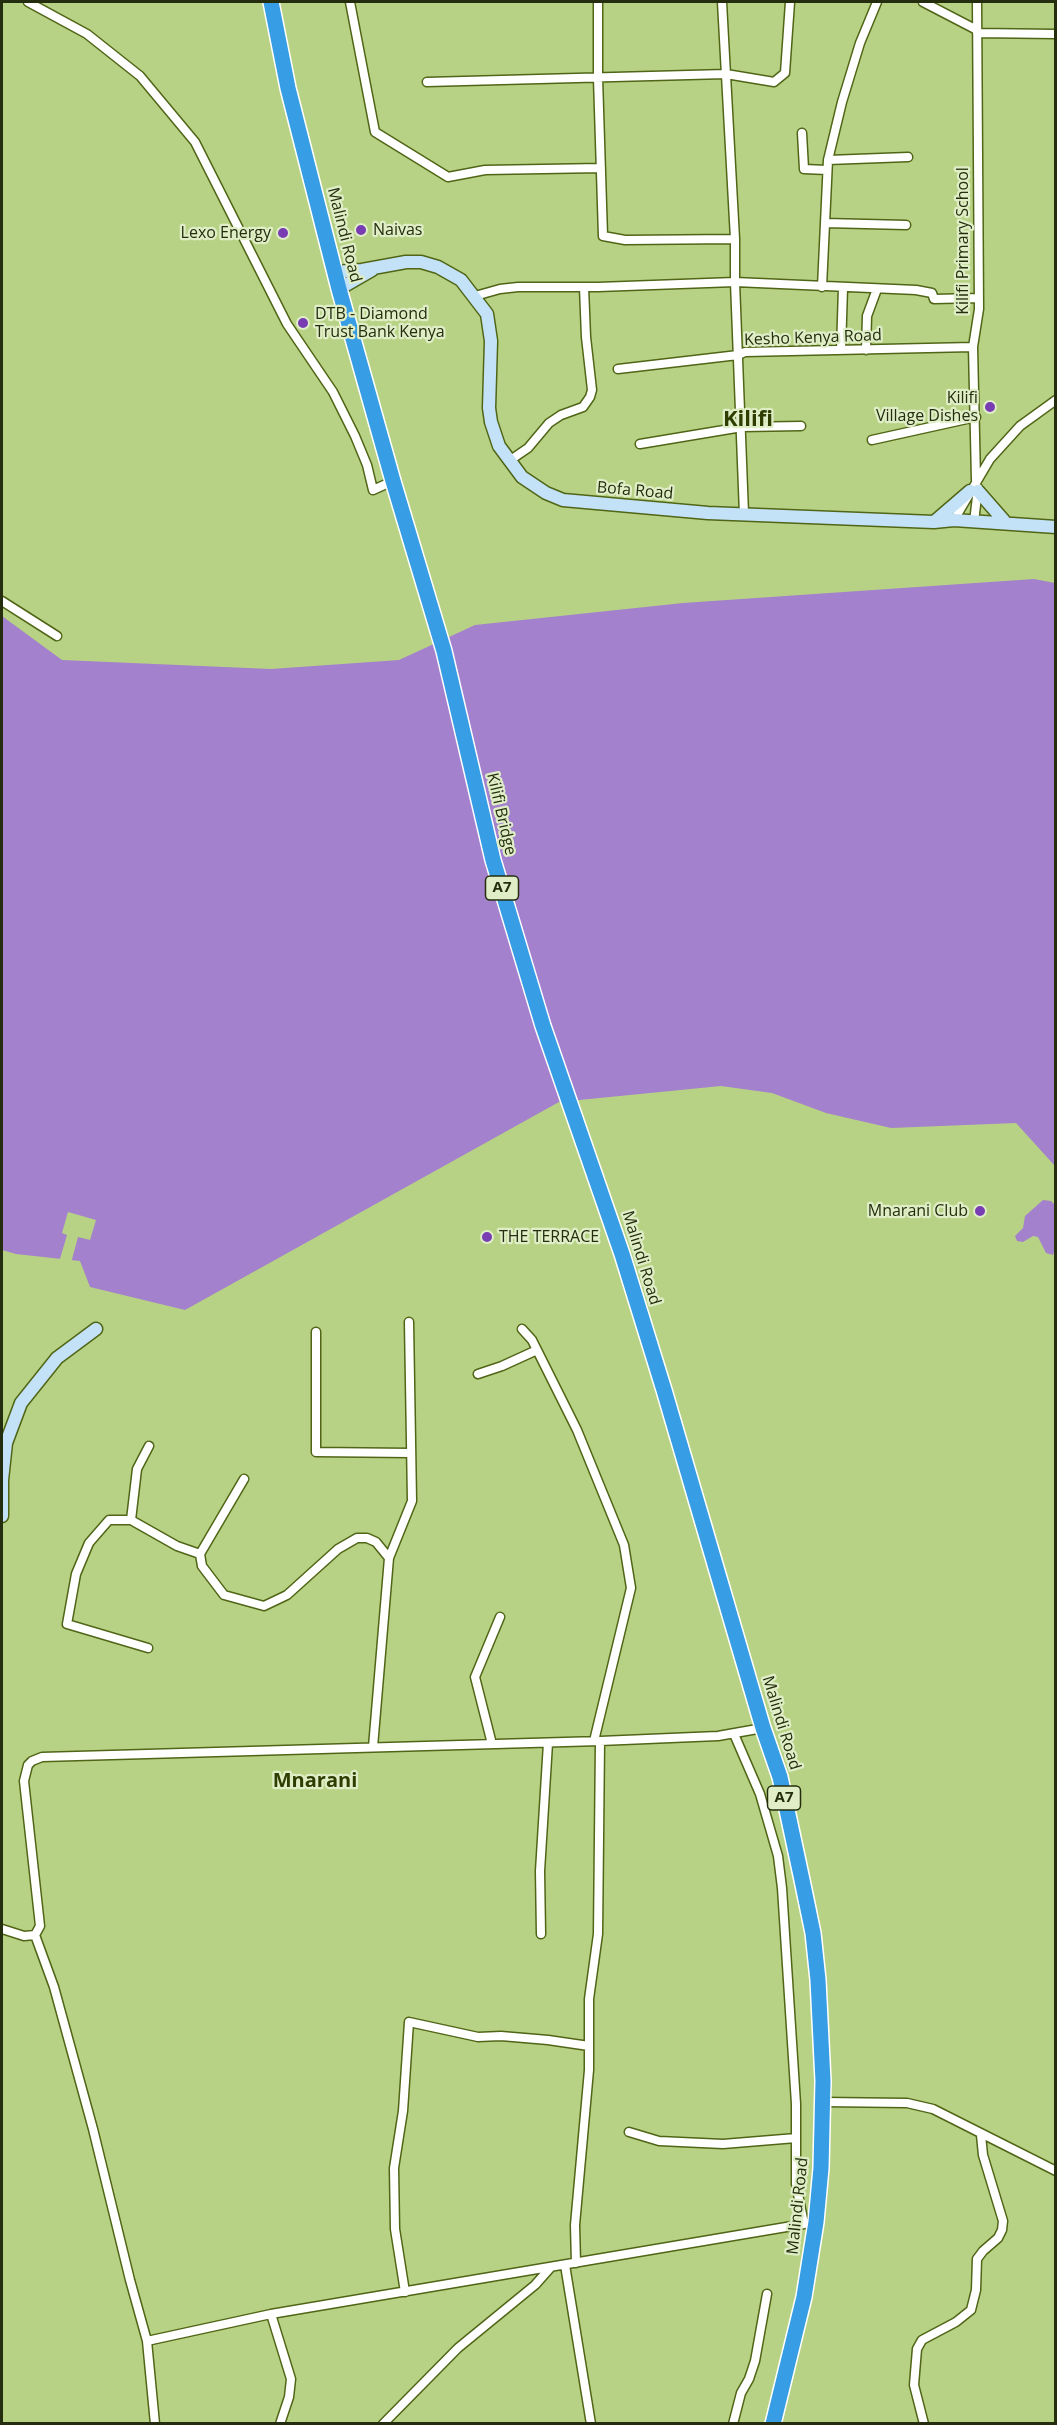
<!DOCTYPE html>
<style>
body{margin:0}
#map{position:relative;width:1057px;height:2425px;overflow:hidden;background:#b8d285;font-family:"Open Sans",sans-serif}
canvas{display:block}
.frame{position:absolute;inset:0;border:3px solid #242e0e;pointer-events:none}
</style>
<div id="map">
<canvas width="1057" height="2425"></canvas>
<div class="frame"></div>
</div>
<script>
const ctx = document.querySelector('canvas').getContext('2d');
ctx.lineJoin = 'round';
function fillPath(path, color) { ctx.fillStyle = color; ctx.fill(path, 'evenodd'); }
const poly = rows => new Path2D(rows.map(r => 'M' + r).join(''));
function trace(path, color, width, dash) { ctx.strokeStyle = color; ctx.lineWidth = width; ctx.lineCap = dash ? 'butt' : 'round'; ctx.setLineDash(dash || []); ctx.stroke(path); }
function drawText(font, color, halo, rows, align = 'center') {
  ctx.font = font + ' "Open Sans",sans-serif'; ctx.lineWidth = 4.5; ctx.setLineDash([]); ctx.textBaseline = 'middle'; ctx.strokeStyle = halo; ctx.fillStyle = color; for (const [text, x, y, turn = 0] of rows) {
    ctx.save(); ctx.translate(x, y); ctx.rotate((+turn || 0) * Math.PI / 180); ctx.textAlign = isNaN(turn) ? turn : align; if (halo) ctx.strokeText(text, 0, 0); ctx.fillText(text, 0, 0); ctx.restore();
  }
}
const water = poly([
 [1034,579,1055,583,1055,1166,1016,1123,891,1128,826,1113,772,1093,721,1086,559,1102,185,1310,90,1287,80,1261,16,1254,2,1250,2,616,62,660,271,669,399,660,475,625,683,603],
 [1043,1200,1051,1201,1055,1205,1056,1246,1053,1255,1046,1253,1038,1237,1033,1236,1023,1242,1017,1241,1015,1236,1023,1228,1025,1216]
]);
const pier = poly([
 [68,1212,96,1220,90,1240,78,1237,71,1263,59,1262,67,1235,62,1233]
]);
const street = poly([
 [28,2,87,34,140,76,195,142,287,324,333,392,355,436,367,465,373,490,393,481],
 [350,2,375,132,448,177,485,170,601,168],
 [598,2,598,78,603,236,625,240,735,239],
 [722,2,735,239,735,282,744,514],
 [923,2,977,30],
 [977,33,1056,34],
 [427,82,726,74,774,82,785,73,790,2],
 [802,133,804,169,827,170],
 [828,160,908,157],
 [825,223,906,225],
 [822,287,828,160,842,102,860,43,877,2],
 [475,296,500,289,518,287,598,287,735,282,916,290,932,293,934,299,978,298],
 [841,350,843,288],
 [866,350,867,316,877,289],
 [618,369,738,355,745,352,973,347],
 [872,440,976,417],
 [640,444,742,427,801,426],
 [509,461,528,448,549,423,561,415,583,407,590,397,592,390,586,337,584,287],
 [976,480,973,347,979,309,977,2],
 [954,520,990,459,1020,426,1056,400],
 [974,522,978,488],
 [2,601,57,636],
 [522,1329,532,1340,577,1430,624,1545,631,1588,594,1741],
 [316,1332,316,1452,411,1453],
 [478,1374,502,1366,537,1350],
 [149,1446,137,1469,131,1520,177,1546,200,1554,202,1566,224,1595,264,1606,287,1595,338,1549,357,1538,367,1538,376,1542,389,1558,373,1747],
 [131,1520,109,1520,89,1543,76,1574,67,1624,148,1648],
 [200,1554,244,1479],
 [389,1558,412,1501,409,1322],
 [734,1734,760,1794,778,1856,782,1888,796,2104,796,2184,804,2224],
 [492,1744,475,1677,500,1617],
 [2,1929,24,1936,35,1935,40,1926,24,1781,28,1765,32,1761,42,1757,600,1741,718,1736,763,1728],
 [541,1934,540,1871,548,1743],
 [35,1935,54,1987,93,2129,130,2280,147,2341],
 [823,2102,907,2103,933,2109,1056,2171],
 [629,2132,659,2141,723,2144,796,2138],
 [576,2263,575,2225,589,2070,589,1999,598,1934,600,1741],
 [565,2265,591,2424],
 [405,2292,395,2229,394,2168,403,2111,409,2022,478,2037,501,2036,548,2040,589,2046],
 [271,2314,291,2379,289,2397,280,2424],
 [155,2424,147,2341,271,2314,816,2222],
 [383,2424,458,2348,535,2285,551,2267],
 [733,2424,741,2393,749,2379,755,2361,767,2294],
 [924,2424,914,2385,917,2349,922,2340,956,2322,971,2310,976,2290,977,2259,983,2251,998,2238,1002,2230,1003,2221,983,2155,981,2135]
]);
const secondary = poly([
 [335,272,362,270,406,262,421,262,438,267,461,280,487,314,491,341,489,408,491,422,499,446,522,477,546,493,563,500,708,513,934,522,954,520,1056,527],
 [339,289,372,270],
 [978,491,1006,523],
 [934,522,970,491],
 [2,1516,2,1480,6,1443,21,1403,57,1358,96,1329]
]);
const highway = poly([
 [271,2,288,88,339,289,393,481,444,651,493,860,543,1026,622,1254,664,1390,763,1728,780,1777,802,1880,813,1933,818,1980,823,2081,821,2168,816,2222,804,2297,773,2424]
]);
const markers = [
 [361,230,6,"#793db3"],
 [283,233,6,"#793db3"],
 [303,323,6,"#793db3"],
 [990,407,6,"#793db3"],
 [980,1211,6,"#793db3"],
 [487,1237,6,"#793db3"]
];
const shields = [
 [502,888,33],
 [784,1798,33]
];
const shieldNames = [
 ["A7",502,888],
 ["A7",784,1798]
];
const poiNames = [
 ["Naivas",373,230],
 ["Lexo Energy",271,233,"right"],
 ["DTB - Diamond",315,314],
 ["Trust Bank Kenya",315,332],
 ["Kilifi",978,398,"right"],
 ["Village Dishes",978,416,"right"],
 ["Mnarani Club",968,1211,"right"],
 ["THE TERRACE",499,1237]
];
const streetNames = [
 ["Malindi Road",344,235,76],
 ["Kilifi Primary School",963,241,-90],
 ["Kesho Kenya Road",813,338,-2],
 ["Bofa Road",635,491,5],
 ["Kilifi Bridge",501,814,77],
 ["Malindi Road",641,1258,73],
 ["Malindi Road",781,1723,73],
 ["Malindi Road",798,2206,-84]
];
const quarterNames = [
 ["Mnarani",315,1781]
];
const districtNames = [
 ["Kilifi",748,420]
];
fillPath(water, '#a381cd');
fillPath(pier, '#b8d285');
trace(street, '#506516', 11);
trace(secondary, '#506516', 15);
trace(highway, '#fff', 18);
trace(street, '#fff', 8);
trace(secondary, '#c3e2f7', 12);
trace(highway, '#379de5', 15);
for (const [x, y, r, color] of markers) { const dot = new Path2D(); dot.arc(x, y, r, 0, 2 * Math.PI); ctx.fillStyle = color; ctx.fill(dot); trace(dot, '#dfeec7', 2); }
for (const [x, y, w] of shields) { const box = new Path2D(); box.roundRect(x - w / 2, y - 12, w, 24, 4.5); ctx.fillStyle = '#dfeec7'; ctx.fill(box); trace(box, '#242e0e', 1.5); }
drawText('bold 15px', '#242e0e', null, shieldNames);
drawText('16px', '#242e0e', '#dfeec7', poiNames, 'left');
drawText('16px', '#242e0e', '#dfeec7', streetNames);
drawText('bold 20px', '#2f3e00', '#dfeec7', quarterNames);
drawText('bold 22px', '#2f3e00', '#dfeec7', districtNames);
</script>
